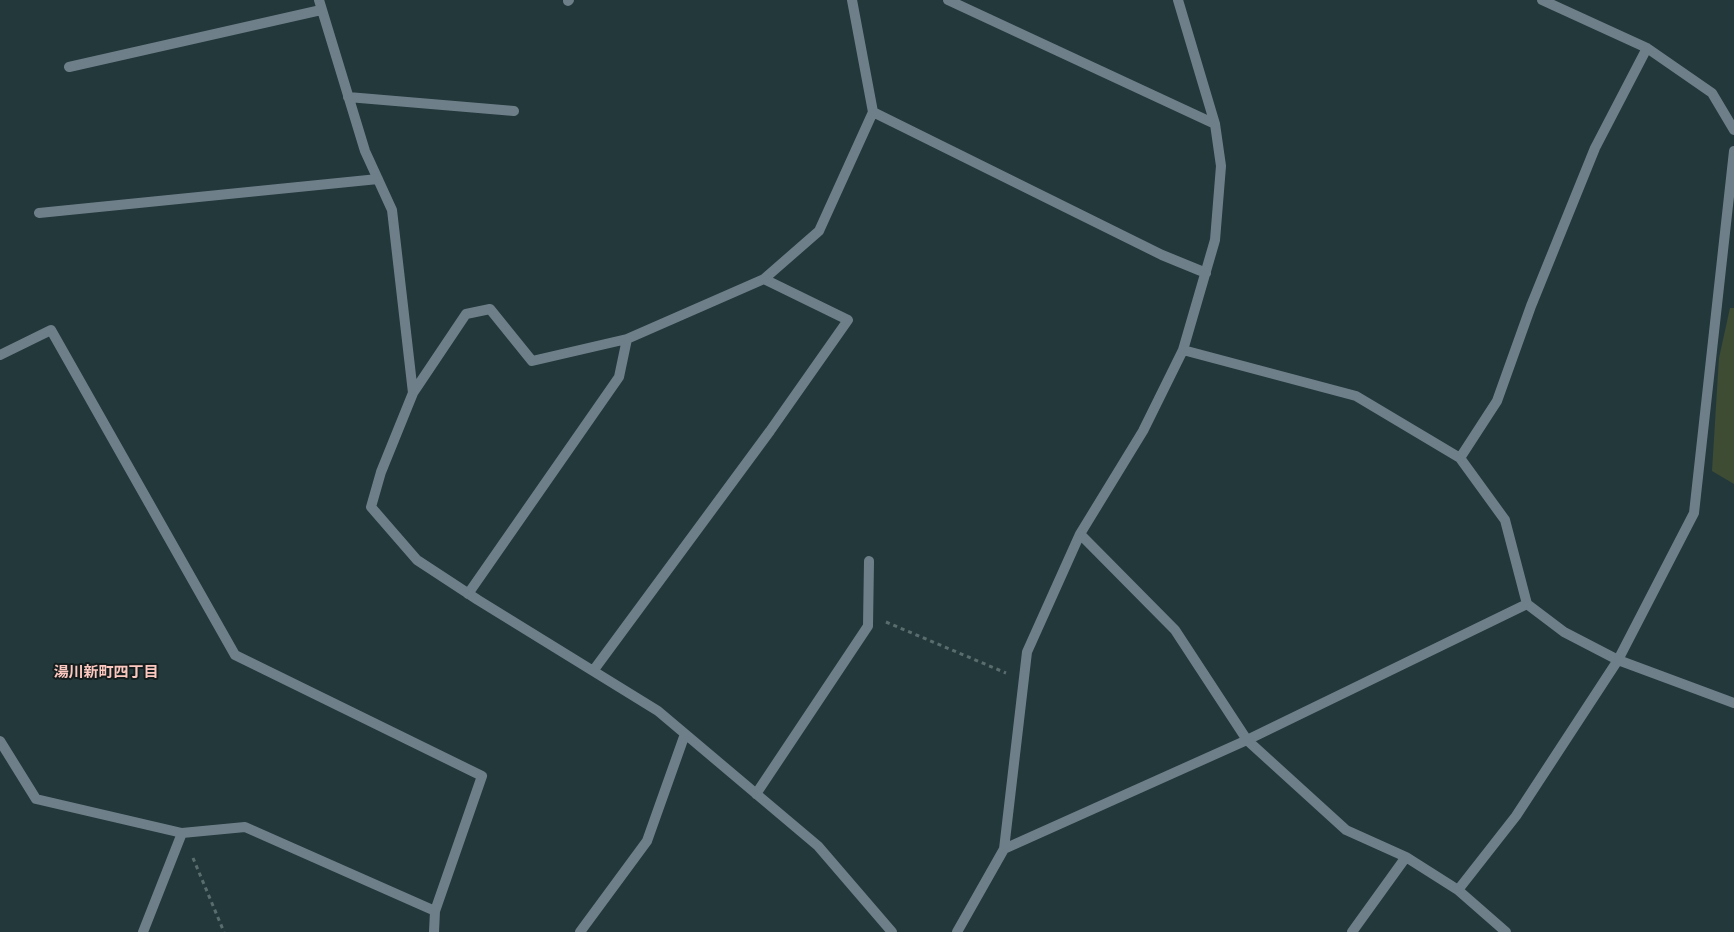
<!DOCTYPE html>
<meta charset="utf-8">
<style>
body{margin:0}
canvas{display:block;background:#23383a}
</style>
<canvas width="1734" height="932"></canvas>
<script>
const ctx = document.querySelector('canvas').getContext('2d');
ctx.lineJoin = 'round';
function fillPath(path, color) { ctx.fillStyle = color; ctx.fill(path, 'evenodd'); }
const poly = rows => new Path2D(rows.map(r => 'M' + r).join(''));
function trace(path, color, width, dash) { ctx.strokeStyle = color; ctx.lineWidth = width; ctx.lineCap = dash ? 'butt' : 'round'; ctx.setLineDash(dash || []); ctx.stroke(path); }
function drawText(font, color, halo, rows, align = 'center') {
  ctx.font = font + ' Quicksand,"Noto Sans JP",sans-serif'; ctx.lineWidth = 4; ctx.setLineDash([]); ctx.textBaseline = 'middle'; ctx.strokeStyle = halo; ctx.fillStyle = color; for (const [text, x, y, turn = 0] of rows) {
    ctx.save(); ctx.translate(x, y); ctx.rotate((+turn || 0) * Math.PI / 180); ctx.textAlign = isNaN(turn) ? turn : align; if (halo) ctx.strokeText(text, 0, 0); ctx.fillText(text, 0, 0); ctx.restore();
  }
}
const green = poly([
 [1730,308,1734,308,1734,484,1712,471,1719,358]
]);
const path = poly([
 [886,622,1006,673],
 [193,858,224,932]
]);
const minor = poly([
 [319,0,365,151,392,210,413,393],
 [852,0,873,112,819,231,764,279,627,339,532,361,490,309,466,314,413,393,381,472,371,507,417,560,478,600,658,711,818,846,892,932],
 [948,0,1215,124],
 [1542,0,1647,48,1712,93,1734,130],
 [568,1,569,0],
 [69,67,321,10],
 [348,97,514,111],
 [873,112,1162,255,1206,273],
 [39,213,378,179],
 [1183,350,1356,396,1460,458,1505,520,1527,604,1564,632,1618,660,1734,703],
 [0,355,51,330,235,655,482,776,435,911],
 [1460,458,1497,401,1531,306,1595,148,1647,48],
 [1080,534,1175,630,1247,740,1346,830,1406,857,1458,890,1506,932],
 [468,594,619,377,627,339],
 [593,671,770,431,848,320,764,279],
 [0,741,36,799,182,833,245,827,435,911,434,932],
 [756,794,868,626,869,561],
 [1004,849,1247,740,1527,604],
 [1458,890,1516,816,1618,660,1694,513,1734,151],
 [143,932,182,833],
 [580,932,647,841,685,734],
 [957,932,1004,849,1027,652,1080,534,1143,431,1183,350,1215,240,1221,166,1215,124,1178,0],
 [1352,932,1406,857]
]);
const neighbourhoodNames = [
 ["湯川新町四丁目",106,672]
];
fillPath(green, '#3e4c34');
trace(path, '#5a6d6e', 3, [4, 4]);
trace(minor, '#6e7f8a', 10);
drawText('bold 15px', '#fbc7bf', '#141e1e', neighbourhoodNames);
</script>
